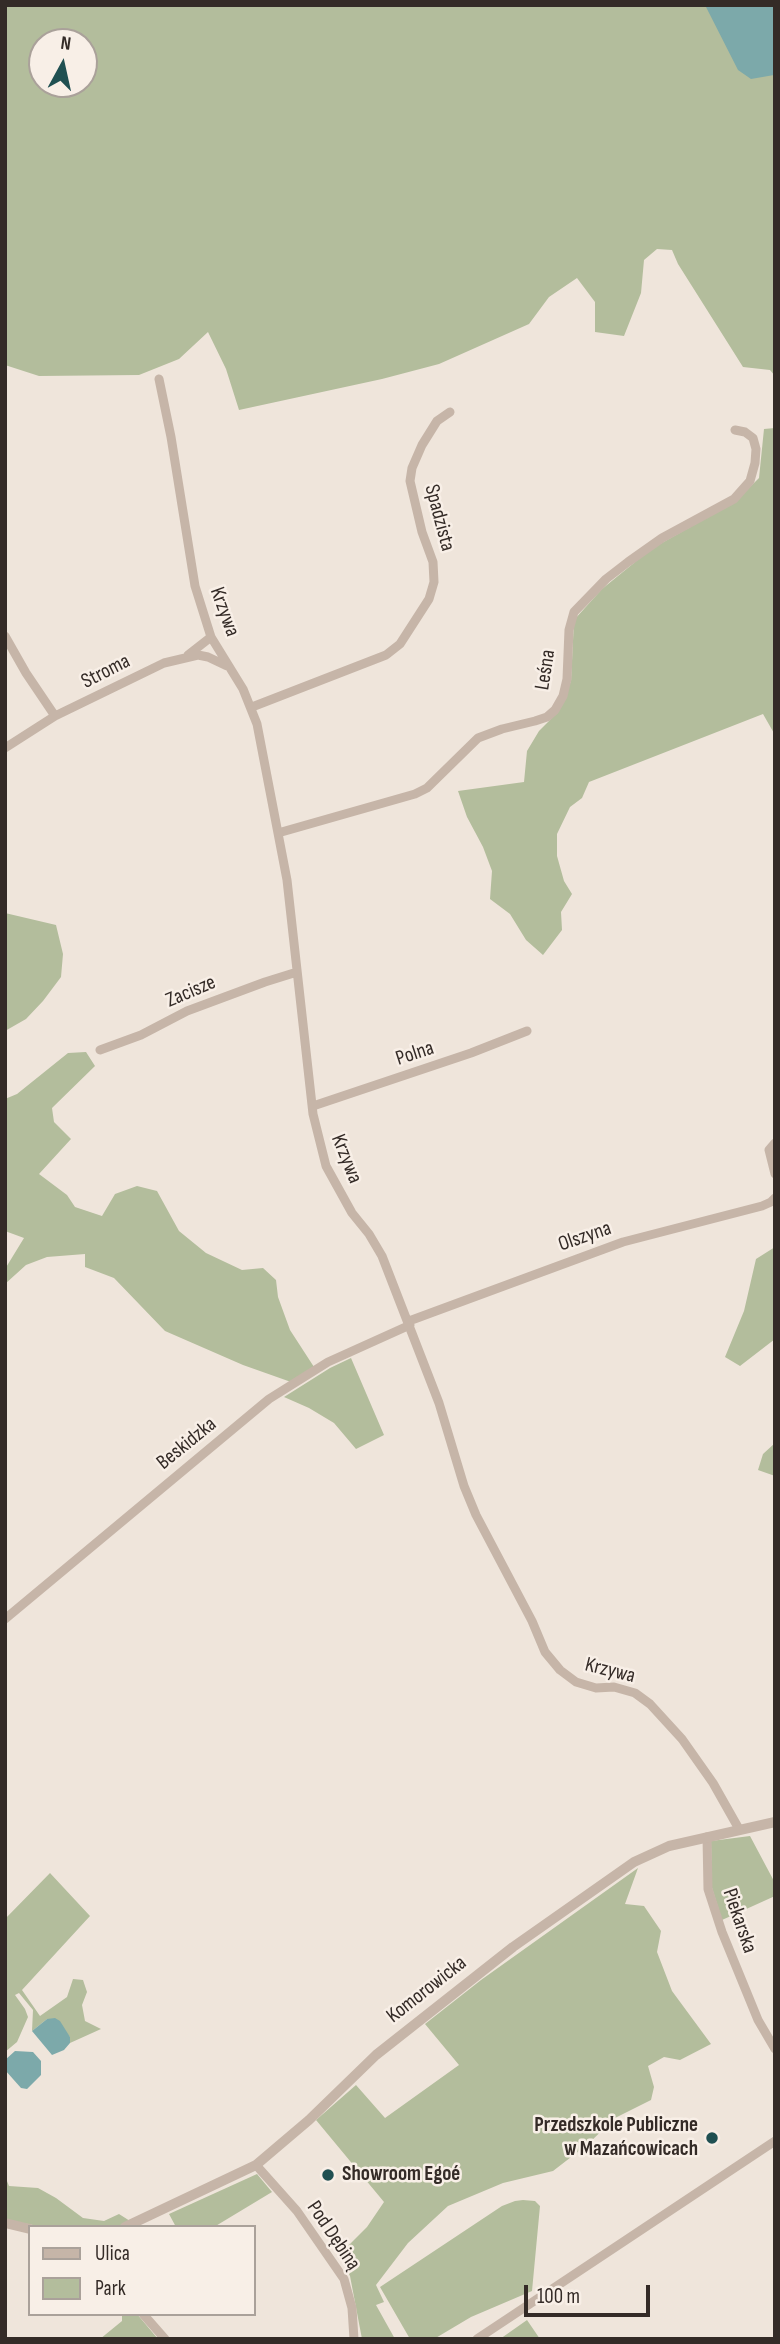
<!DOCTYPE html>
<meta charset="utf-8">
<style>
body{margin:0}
#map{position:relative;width:780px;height:2344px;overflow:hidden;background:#efe5db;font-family:"Sofia Sans Condensed",sans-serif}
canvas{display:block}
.frame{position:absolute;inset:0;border:7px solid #342b27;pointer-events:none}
.legend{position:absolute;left:28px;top:2225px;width:228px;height:91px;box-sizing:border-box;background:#f8efe7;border:2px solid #aaa19a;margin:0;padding:9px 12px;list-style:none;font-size:21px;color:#342b27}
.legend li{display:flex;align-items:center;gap:14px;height:35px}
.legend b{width:35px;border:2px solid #aaa19a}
.north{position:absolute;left:28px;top:28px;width:70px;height:70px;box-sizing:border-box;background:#f8efe7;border:2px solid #aaa19a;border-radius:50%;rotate:8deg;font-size:19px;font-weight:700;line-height:28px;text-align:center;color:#342b27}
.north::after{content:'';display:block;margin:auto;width:24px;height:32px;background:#205052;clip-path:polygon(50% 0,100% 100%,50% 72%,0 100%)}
.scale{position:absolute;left:524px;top:2285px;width:126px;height:32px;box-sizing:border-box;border:4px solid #342b27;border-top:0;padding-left:9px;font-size:21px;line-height:24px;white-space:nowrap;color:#342b27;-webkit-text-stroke:5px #f8efe7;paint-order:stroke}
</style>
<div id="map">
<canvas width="780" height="2344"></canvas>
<div class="frame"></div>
<ul class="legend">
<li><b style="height:9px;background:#c6b5a8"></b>Ulica</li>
<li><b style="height:19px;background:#b3bd9c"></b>Park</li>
</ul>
<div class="north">N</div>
<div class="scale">100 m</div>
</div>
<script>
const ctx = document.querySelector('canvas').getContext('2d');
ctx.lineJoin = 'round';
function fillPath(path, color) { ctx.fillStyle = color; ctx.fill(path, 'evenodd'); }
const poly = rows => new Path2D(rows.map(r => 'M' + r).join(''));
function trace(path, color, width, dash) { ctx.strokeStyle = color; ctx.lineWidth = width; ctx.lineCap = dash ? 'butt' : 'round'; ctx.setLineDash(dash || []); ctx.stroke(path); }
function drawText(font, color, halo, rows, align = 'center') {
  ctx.font = font + ' "Sofia Sans Condensed",sans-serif'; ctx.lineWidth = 5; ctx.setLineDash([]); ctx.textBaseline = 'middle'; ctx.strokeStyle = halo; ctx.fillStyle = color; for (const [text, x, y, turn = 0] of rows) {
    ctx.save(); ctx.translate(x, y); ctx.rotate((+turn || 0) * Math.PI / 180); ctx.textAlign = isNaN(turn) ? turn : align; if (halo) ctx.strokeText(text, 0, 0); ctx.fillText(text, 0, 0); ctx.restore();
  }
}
const green = poly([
 [5,5,775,5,775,376,770,370,743,367,678,264,672,250,657,249,644,260,641,293,624,336,595,332,595,302,577,278,549,297,529,324,439,364,382,379,239,410,226,369,208,332,179,359,139,375,39,376,5,365],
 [42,42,84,42,84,84,42,84],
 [775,428,775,735,763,714,589,782,582,798,570,807,557,834,557,856,564,881,572,894,561,912,562,930,543,955,526,940,510,914,490,899,492,871,483,847,467,817,458,791,524,782,527,751,539,731,557,713,571,681,574,620,602,589,651,549,735,502,759,478,764,429],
 [5,913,56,925,63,954,61,977,43,1001,26,1019,5,1031],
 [86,1052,95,1066,52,1108,54,1122,71,1139,39,1174,67,1195,75,1207,102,1216,115,1194,137,1186,157,1191,179,1231,206,1253,242,1270,263,1268,276,1280,278,1297,290,1330,314,1367,291,1382,243,1365,165,1331,114,1278,85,1267,85,1254,47,1257,26,1265,5,1284,5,1269,24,1238,5,1231,5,1099,17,1094,68,1053],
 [775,1247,775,1339,740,1366,725,1357,744,1311,756,1259],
 [351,1358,384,1435,356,1449,334,1423,309,1408,284,1397,330,1368],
 [775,1443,775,1476,758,1470,763,1454],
 [750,1836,775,1883,775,1896,722,1920,712,1888,711,1841],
 [638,1868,625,1904,644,1906,661,1931,657,1952,672,1991,711,2044,680,2060,664,2057,648,2066,654,2087,651,2100,615,2118,588,2144,553,2171,503,2183,448,2206,408,2243,376,2285,384,2302,376,2305,395,2339,362,2339,350,2276,339,2255,367,2227,384,2202,316,2120,356,2085,385,2118,459,2065,425,2024,481,1980],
 [50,1873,90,1916,22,1990,40,2016,67,1997,73,1979,83,1980,87,1992,82,2005,85,2021,101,2029,70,2043,70,2037,47,2019,32,2031,33,2010,19,1993,15,1995,25,2009,28,2017,17,2042,5,2052,5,1919],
 [257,2174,272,2192,214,2227,176,2227,169,2214],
 [5,2176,9,2186,38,2188,56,2198,83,2218,104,2221,119,2214,130,2221,116,2227,43,2227,7,2220,5,2219],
 [523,2200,535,2201,540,2206,532,2291,471,2317,434,2339,410,2339,380,2287,502,2206,515,2201],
 [122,2314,137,2314,158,2339,100,2339,122,2321],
 [527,2320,540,2339,500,2339]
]);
const water = poly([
 [705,5,775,5,774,75,751,79,738,70],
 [55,2018,60,2021,70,2037,70,2043,64,2050,52,2055,32,2031,47,2019],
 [15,2051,33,2052,41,2061,41,2075,27,2089,21,2088,5,2070,5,2060]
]);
const minor = poly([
 [159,379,171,437,195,586,211,637,243,689,257,724,287,880,313,1114,326,1166,352,1213,369,1234,382,1256,439,1403,464,1486,476,1515,532,1621,545,1652,560,1670,576,1682,596,1688,614,1687,635,1693,650,1704,682,1739,713,1783,739,1829],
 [5,636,26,673,55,716],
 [188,655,211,637],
 [252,707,386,655,400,644,429,599,434,582,433,562,422,532,410,481,412,468,422,445,437,421,450,412],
 [5,748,55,716,164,663,198,655,208,657,227,666],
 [278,833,415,794,427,788,478,738,502,729,535,721,547,717,555,710,563,696,567,679,569,630,574,612,606,579,628,562,662,538,734,499,750,481,755,463,756,449,753,438,745,432,735,430],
 [100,1050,141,1035,187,1011,265,982,297,972],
 [313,1106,471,1053,527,1031],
 [775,1143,769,1150,775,1174],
 [409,1321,623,1242,762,1206,771,1202,775,1198],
 [5,1619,269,1399,328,1362,410,1325],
 [707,1837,708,1889,722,1932,758,2020,775,2049],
 [256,2165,297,2211,344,2279,352,2308,354,2339],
 [143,2314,165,2339],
 [477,2339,775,2141]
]);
const tertiary = poly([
 [5,2223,30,2229],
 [125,2227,256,2165,309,2120,376,2055,513,1947,634,1862,669,1846,775,1822]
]);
const markers = [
 [712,2138,7,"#205052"],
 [328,2175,7,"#205052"]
];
const streetNames = [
 ["Spadzista",439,518,75],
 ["Krzywa",224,612,70],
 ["Leśna",546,670,-81],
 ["Stroma",106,672,-27],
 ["Zacisze",191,992,-23],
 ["Polna",415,1054,-18],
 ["Krzywa",346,1159,68],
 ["Olszyna",585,1237,-19],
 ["Beskidzka",187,1444,-39],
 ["Krzywa",610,1671,14],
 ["Piekarska",739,1921,71],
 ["Komorowicka",427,1990,-38],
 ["Pod Dębiną",333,2236,56]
];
const poiNames = [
 ["Przedszkole Publiczne",698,2126],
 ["w Mazańcowicach",698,2150],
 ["Showroom Egoé",342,2175,"left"]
];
fillPath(green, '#b3bd9c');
fillPath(water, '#7ca9aa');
trace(minor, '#c6b5a8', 9);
trace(tertiary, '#c6b5a8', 10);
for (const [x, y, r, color] of markers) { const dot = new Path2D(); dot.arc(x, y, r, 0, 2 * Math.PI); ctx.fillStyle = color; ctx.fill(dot); trace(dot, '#f8efe7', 2.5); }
drawText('21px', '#342b27', '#f8efe7', streetNames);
drawText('bold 21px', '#342b27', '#f8efe7', poiNames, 'right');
</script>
